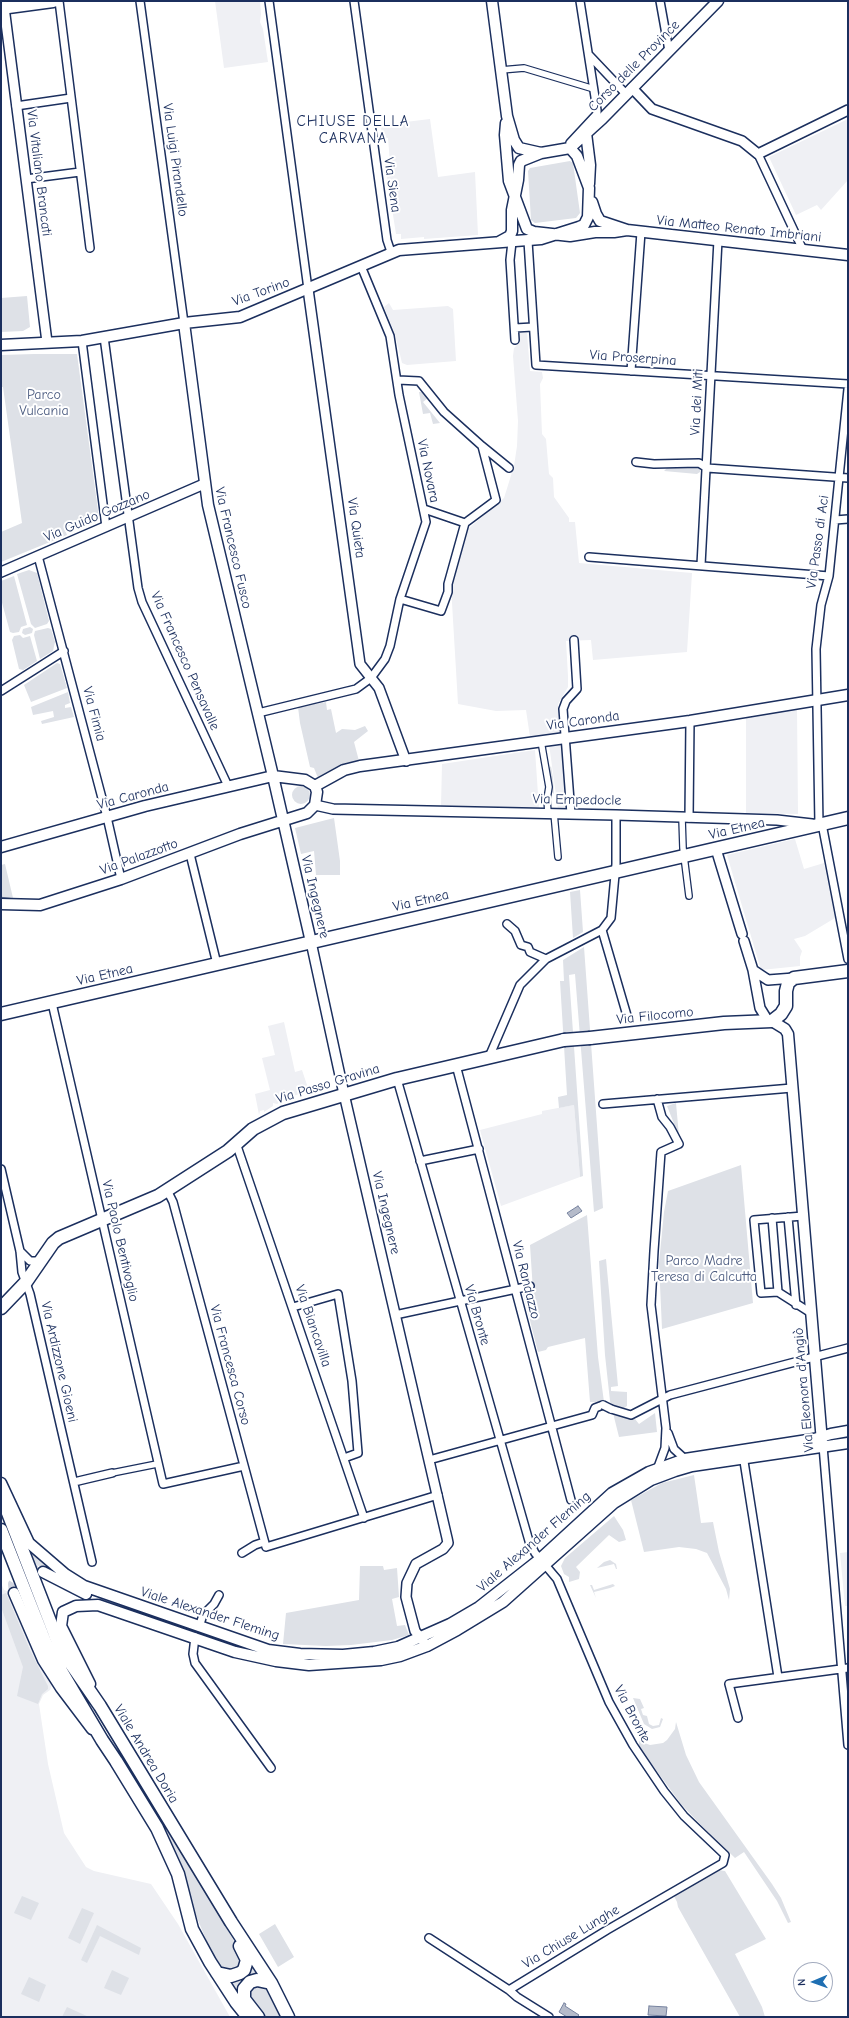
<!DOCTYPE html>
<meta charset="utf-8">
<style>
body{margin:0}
#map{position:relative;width:849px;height:2018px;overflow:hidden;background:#fff;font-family:"Comic Neue",sans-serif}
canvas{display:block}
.frame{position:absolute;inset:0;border:2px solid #1b2f5e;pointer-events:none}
.north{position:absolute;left:793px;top:1962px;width:40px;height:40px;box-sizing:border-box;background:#fff;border:1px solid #a4acbf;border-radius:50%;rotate:268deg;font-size:11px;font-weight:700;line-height:16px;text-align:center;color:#1b2f5e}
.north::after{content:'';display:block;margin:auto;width:14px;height:18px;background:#1f6fb2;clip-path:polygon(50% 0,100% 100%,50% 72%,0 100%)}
</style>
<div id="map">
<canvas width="849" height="2018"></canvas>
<div class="frame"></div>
<div class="north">N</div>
</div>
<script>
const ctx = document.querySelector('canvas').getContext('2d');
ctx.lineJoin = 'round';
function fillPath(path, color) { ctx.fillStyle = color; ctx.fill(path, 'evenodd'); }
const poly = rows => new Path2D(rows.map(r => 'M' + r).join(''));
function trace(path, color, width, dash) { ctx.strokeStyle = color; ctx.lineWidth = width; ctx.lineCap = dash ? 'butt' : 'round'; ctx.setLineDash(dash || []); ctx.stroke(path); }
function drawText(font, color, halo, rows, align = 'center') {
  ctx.font = font + ' "Comic Neue",sans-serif'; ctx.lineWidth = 4; ctx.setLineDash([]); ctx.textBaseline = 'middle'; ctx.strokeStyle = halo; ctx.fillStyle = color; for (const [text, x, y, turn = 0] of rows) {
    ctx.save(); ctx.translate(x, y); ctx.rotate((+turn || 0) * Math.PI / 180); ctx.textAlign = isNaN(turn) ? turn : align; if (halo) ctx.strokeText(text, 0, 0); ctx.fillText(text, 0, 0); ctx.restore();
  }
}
const built = poly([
 [215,1,260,1,261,14,260,22,263,29,268,62,224,68],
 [430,119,438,177,475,172,478,235,424,239,424,237,401,239,401,234,396,234,385,164,390,163,388,138,382,138,381,125],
 [848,119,848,180,821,210,817,205,796,215,769,157],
 [389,303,393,310,448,306,453,309,456,361,407,365,402,363,395,334,384,307],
 [519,333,527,333,530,371,542,372,543,378,540,384,542,434,546,439,549,474,553,478,554,497,569,518,569,522,575,522,579,563,692,573,687,652,593,660,591,640,566,641,568,676,568,687,558,704,560,734,546,737,546,735,530,737,526,710,496,711,458,704,451,586,468,529,504,498,514,466,517,446,518,421,513,356,514,348,520,342],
 [797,709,798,814,746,813,746,718],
 [561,743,566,810,558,810,549,744],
 [535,750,539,809,441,806,442,764],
 [795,839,804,869,824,863,835,918,805,936,794,939,802,951,800,957,800,966,761,970,727,855],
 [284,1022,295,1072,302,1070,309,1091,290,1097,277,1104,273,1103,273,1106,264,1112,264,1110,260,1111,259,1115,255,1094,270,1090,262,1058,275,1055,268,1026],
 [574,1105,580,1177,501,1206,480,1130,542,1114,542,1111],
 [848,1552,848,1606,845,1606,840,1553],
 [1,1583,4,1590,7,1591,33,1651,52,1684,50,1690,43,1695,39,1704,48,1764,64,1833,86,1867,94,1871,151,1884,178,1924,230,2017,1,2017]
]);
const green = poly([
 [570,161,573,163,580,213,576,218,535,223,531,220,528,171,530,168],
 [27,296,30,327,23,331,1,332,1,298],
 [34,354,77,354,99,518,92,517,64,528,67,535,1,562,1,532,22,523,3,387,1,387,1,355],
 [419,392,422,392,428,398,423,402,440,423,433,424,430,413,423,414],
 [693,465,700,469,700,472,697,474,664,471,669,466],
 [29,570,37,573,49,621,47,624,35,628,31,624,17,574],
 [14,576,27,625,21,627,19,632,13,633,10,632,1,599,1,581],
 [30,627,33,629,32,633,25,635,22,633,23,629],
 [48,628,51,629,55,642,53,651,40,659,34,635,35,631],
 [20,635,23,638,30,636,37,661,23,670,19,669,12,640,14,636],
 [57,663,60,664,67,688,31,702,24,685],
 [68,692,70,703,65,705,65,708,71,707,74,717,42,724,41,721,54,717,53,711,33,715,31,707],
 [326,702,327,710,331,709,336,733,342,729,355,730,365,726,368,731,354,742,359,761,345,763,318,778,314,768,310,767,300,723,298,707],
 [551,766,553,778,554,794,549,789,548,770],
 '292 795a9 9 0 1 1 18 0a9 9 0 1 1-18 0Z',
 [334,818,340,861,340,875,316,875,314,851,301,854,295,828],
 [5,864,13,898,1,897,1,865],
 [580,890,583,932,573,938,570,892],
 [584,947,603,1208,594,1212,575,974,569,975,583,1176,580,1177,574,1105,559,1108,558,1097,567,1095,560,981,564,981,563,960],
 [676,1103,679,1136,667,1106],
 [741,1165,753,1303,662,1329,659,1263,664,1212,668,1191],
 [587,1215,598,1357,604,1402,590,1402,585,1338,548,1347,546,1350,538,1352,523,1293,533,1291,530,1245],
 [606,1259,618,1386,611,1387,611,1391,627,1392,627,1406,623,1409,623,1415,635,1419,639,1424,655,1413,657,1432,619,1437,610,1401,605,1355,599,1261],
 [694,1475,701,1523,713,1522,719,1552,730,1589,729,1600,726,1589,707,1553,696,1549,679,1547,644,1552,631,1500,662,1483],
 [614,1516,623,1530,626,1540,619,1542,609,1535,576,1567,580,1572,579,1579,569,1582,569,1577,564,1574,561,1566,565,1558],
 [28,1548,75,1585,35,1564],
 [610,1560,616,1564,617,1569,616,1569,614,1564,597,1568,604,1562],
 [360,1566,383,1566,384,1570,397,1568,399,1597,392,1599,397,1626,405,1625,409,1635,392,1640,351,1645,326,1646,283,1644,286,1613,359,1600],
 [613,1584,615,1586,610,1588,594,1592,596,1598,590,1585,592,1585,594,1590],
 [6,1593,30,1650,48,1686,48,1689,42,1694,38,1704,17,1696,23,1667,1,1607,1,1595],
 [633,1698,640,1699,644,1708,641,1709,643,1715,647,1716,649,1724,653,1726,659,1725,661,1718,663,1719,660,1727,652,1729,644,1724],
 [676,1722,686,1755,699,1782,772,1884,781,1898,791,1922,788,1923,777,1901,744,1852,735,1858,697,1821,681,1804,639,1747,639,1741,650,1745,663,1743,667,1740,675,1729],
 [155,1809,240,1951,243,1961,236,1971,221,1968,207,1942,195,1913,181,1863],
 [718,1870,725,1871,766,1939,735,1954,762,2007,765,2017,740,2017,678,1907,677,1902,673,1894],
 [22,1896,39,1903,31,1920,14,1913],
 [82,1908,94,1913,80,1944,68,1938],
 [275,1924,294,1957,278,1967,259,1934],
 [97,1925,141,1948,139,1955,100,1936,87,1963,81,1960],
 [252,1962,260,1975,238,1994,229,1981],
 [112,1970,129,1978,121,1995,104,1988],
 [29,1977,46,1985,39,2002,21,1994],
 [254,1985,268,1988,282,2017,263,2017,248,1994],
 [67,2007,89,2017,62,2017]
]);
const water = poly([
 [578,1206,582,1211,571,1218,567,1213,578,1206],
 [564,2003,566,2004,565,2006,579,2015,577,2017,567,2017,559,2012,564,2003],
 [649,2006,667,2007,666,2016,648,2015,649,2006]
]);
const stream = poly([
 [1,898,10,899]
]);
const secondaryTunnel = poly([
 [14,1593,13,1584,21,1572,30,1569,43,1572]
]);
const pedestrian = poly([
 [501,70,524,68,594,89],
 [541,741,549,787,547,799,548,813],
 [554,813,558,857],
 [682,818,683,848,689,896],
 [112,1473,157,1464]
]);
const minor = poly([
 [59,1,90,248],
 [140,1,184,323],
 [269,1,308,289],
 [354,1,387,240,391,252],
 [660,1,669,51],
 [589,55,626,94],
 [16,106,71,98],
 [570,143,597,114,597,110,580,1],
 [758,154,803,250],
 [26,179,80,172],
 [528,241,536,365,848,384],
 [512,242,510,260,515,340],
 [515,328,533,327],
 [104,337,138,588,142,602,228,786],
 [82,341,106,527],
 [631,371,641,232],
 [398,380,419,381,444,412,482,446,496,500,465,523,424,509],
 [848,389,829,576,821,605,816,649,819,825,823,829,848,959],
 [482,446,509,468],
 [636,462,654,464,699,463,707,468,848,478],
 [835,520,848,519],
 [38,556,107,817,121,879],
 [589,557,829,576],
 [701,565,718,240],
 [400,599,441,611,448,592,448,584,465,523],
 [1,691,64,651],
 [258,713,356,689,371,678,385,659,390,646,400,599,426,522,399,395,390,336,361,266],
 [571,814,563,709,566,701,577,689,574,640],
 [689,818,690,721],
 [190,854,217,964],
 [507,924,515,931,521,945,528,947,530,952,546,959],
 [602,930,628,1019],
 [52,1003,163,1484,244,1466],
 [489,1057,520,985,546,959,602,930,611,918,616,864,616,815],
 [456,1065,571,1500],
 [397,1079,529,1541,535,1553,557,1579,609,1702,633,1745,664,1791,684,1816,725,1855,723,1863,607,1930,509,1990,429,1938],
 [657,1099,662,1117,670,1127,679,1144,661,1152,654,1251,651,1305,666,1428,665,1448,658,1467],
 [603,1104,792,1088],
 [236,1143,364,1518],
 [420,1161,479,1149],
 [1,1169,20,1251,22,1272,30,1294,92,1562],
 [167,1190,173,1202,266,1547,438,1495],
 [803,1216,754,1220,761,1293,778,1292,811,1313],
 [788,1217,796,1305],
 [772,1218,778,1292],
 [20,1251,30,1261,40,1261],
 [293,1307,338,1294,352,1381,358,1453,344,1458],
 [395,1315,530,1286],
 [611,1409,631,1415,670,1395,848,1348],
 [668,1433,674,1449,685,1459],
 [823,1446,848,1745],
 [743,1455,778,1677],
 [429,1460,592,1415,595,1408,603,1405],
 [74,1482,112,1473],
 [242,1553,255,1545,264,1542],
 [199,1627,203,1615,214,1604,219,1595],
 [195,1637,193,1654,195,1663,271,1768],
 [738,1718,729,1684,848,1668],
 [509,1990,517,1997,549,2017]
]);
const tertiary = poly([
 [4,7,47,342],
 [632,88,652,109,742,141,758,154,848,110],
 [308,289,360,664,379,688,406,761],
 [1,572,204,484],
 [315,805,333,809,616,815,777,820,812,824],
 [716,849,742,934],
 [744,941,753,970,760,1008,768,1021],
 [311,942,344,1094,447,1538,448,1543,443,1549,416,1564,407,1583,406,1597,415,1631,427,1646],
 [753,970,768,980,794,978]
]);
const secondary = poly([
 [492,1,507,116,514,140,519,148,541,153,570,148,602,119,718,1],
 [506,123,505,135,509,181,527,229,534,232,570,236,595,232,614,232,627,230],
 [586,133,590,165,589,184],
 [592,202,596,214,600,221,627,230,848,255],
 [499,242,510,236,512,231,512,210,518,180,519,165,521,161,541,153],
 [184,323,208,505,273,776,311,942],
 [1,345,82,341,184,323,240,317,399,250,541,239,579,227,584,225,588,217,589,188,577,156,570,148],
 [315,786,344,770,360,766,690,721,848,695],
 [1,847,145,806,273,776,305,780,315,786,317,792,315,805,307,813,240,834,121,879,40,905,1,904],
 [772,1021,785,1029,788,1034,822,1442],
 [1,1483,29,1543,65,1574,84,1586,268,1650,300,1654,343,1655,374,1652,398,1647,450,1624,479,1607,540,1559,612,1493,649,1472,685,1459,814,1439,831,1434,848,1431],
 [43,1572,86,1594],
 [14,1593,43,1660,61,1688,92,1729],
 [90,1684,61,1626,63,1612,76,1606,98,1605,235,1652,276,1661,309,1665,381,1660,400,1656,427,1646,457,1630,503,1602,614,1503,651,1480,675,1471,692,1466,848,1443]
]);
const primary = poly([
 [1,8,53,1],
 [1,1014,848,818],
 [590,1038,724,1023,772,1021,781,1014,786,1006,786,991,788,983,794,978,848,971],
 [1,1308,26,1282,53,1243,59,1238,158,1196,228,1151,253,1129,283,1113,397,1079,564,1040],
 [1,1495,58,1642,67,1658,100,1706,231,1922,271,1983,288,2017],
 [1,1530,47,1647,102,1740,116,1761,157,1828,178,1874,192,1929,210,1962,236,2002,248,2017],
 [217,1973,231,1976,240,1973,244,1970,247,1960,240,1946],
 [258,2017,244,1999,244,1989,250,1982,257,1980,271,1983]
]);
const minorBridge = poly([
 [603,1405,611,1409]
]);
const primaryBridge = poly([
 [564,1040,590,1038]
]);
const streetNames = [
 ["Corso delle Province",634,66,-45],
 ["Via Luigi Pirandello",175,160,82],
 ["Via Vitaliano Brancati",39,173,83],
 ["Via Siena",392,185,82],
 ["Via Matteo Renato Imbriani",739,229,6],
 ["Via Torino",261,292,-20],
 ["Via Proserpina",633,358,4],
 ["Via dei Miti",697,402,-87],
 ["Via Novara",428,471,78],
 ["Via Guido Gozzano",97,516,-23],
 ["Via Quieta",356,528,82],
 ["Via Passo di Aci",818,542,-82],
 ["Via Francesco Fusco",233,548,77],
 ["Via Francesco Pensavalle",185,661,66],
 ["Via Fimia",94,714,75],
 ["Via Caronda",583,721,-8],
 ["Via Caronda",133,796,-15],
 ["Via Empedocle",577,800,1],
 ["Via Etnea",737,829,-13],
 ["Via Palazzotto",139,857,-20],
 ["Via Ingegnere",315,897,77],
 ["Via Etnea",421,901,-13],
 ["Via Etnea",105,975,-13],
 ["Via Filocomo",655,1016,-6],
 ["Via Passo Gravina",328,1084,-17],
 ["Via Ingegnere",386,1213,77],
 ["Via Paolo Bentivoglio",120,1241,77],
 ["Via Randazzo",526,1280,76],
 ["Via Bronte",477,1315,74],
 ["Via Biancavilla",313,1326,71],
 ["Via Ardizzone Gioeni",59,1362,77],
 ["Via Francesca Corso",230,1365,75],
 ["Via Eleonora d'Angiò",804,1390,-95],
 ["Viale Alexander Fleming",534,1542,-41],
 ["Viale Alexander Fleming",210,1614,18],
 ["Via Bronte",632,1714,62],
 ["Viale Andrea Doria",146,1754,59],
 ["Via Chiuse Lunghe",571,1937,-31]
];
const parkNames = [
 ["Parco",44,395],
 ["Vulcania",44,411],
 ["Parco Madre",704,1261],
 ["Teresa di Calcutta",704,1277]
];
const neighbourhoodNames = [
 ["CHIUSE DELLA",353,122],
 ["CARVANA",353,139]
];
fillPath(built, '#eff0f4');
fillPath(green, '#dee1e7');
fillPath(water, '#b5bbca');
trace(water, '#77839f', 1);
trace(stream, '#77839f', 2.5);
trace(secondaryTunnel, '#d1d5df', 10, [10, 5]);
trace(pedestrian, '#1b2f5e', 8);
trace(minor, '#1b2f5e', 10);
trace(tertiary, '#1b2f5e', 12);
trace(secondary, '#1b2f5e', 13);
trace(primary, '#1b2f5e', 15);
trace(pedestrian, '#fff', 5.5);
trace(minor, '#fff', 7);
trace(tertiary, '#fff', 9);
trace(secondary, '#fff', 10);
trace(primary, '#fff', 12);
trace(minorBridge, '#1b2f5e', 10, []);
trace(primaryBridge, '#1b2f5e', 15, []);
trace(minorBridge, '#fff', 7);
trace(primaryBridge, '#fff', 12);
drawText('14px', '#1b2f5e', '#fff', streetNames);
drawText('14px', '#4c5c80', '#fff', parkNames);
ctx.letterSpacing = '1px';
drawText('15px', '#1b2f5e', '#fff', neighbourhoodNames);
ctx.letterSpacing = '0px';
</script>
